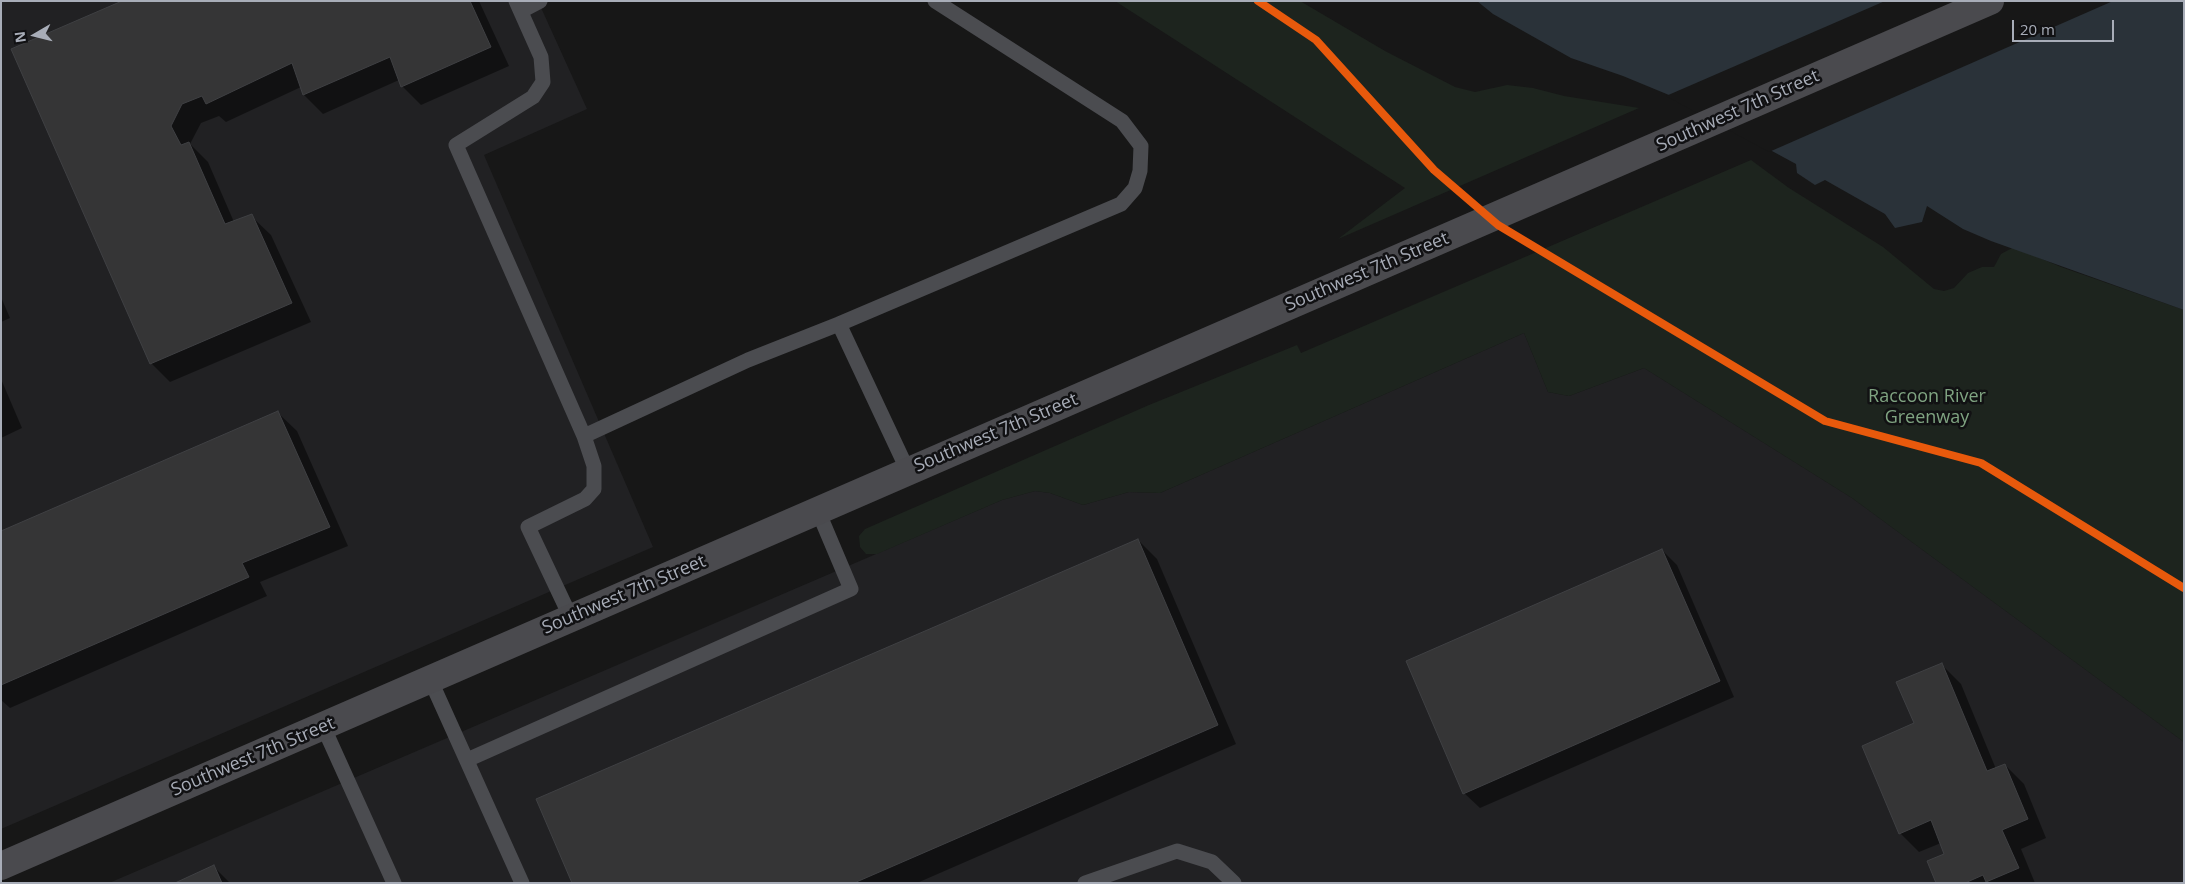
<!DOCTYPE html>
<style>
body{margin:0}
#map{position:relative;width:2185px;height:884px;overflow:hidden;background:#171717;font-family:"Open Sans",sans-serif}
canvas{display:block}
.frame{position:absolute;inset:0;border:2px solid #a8adb8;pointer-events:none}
.north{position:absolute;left:10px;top:10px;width:50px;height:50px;-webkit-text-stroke:4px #111113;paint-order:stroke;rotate:262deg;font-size:14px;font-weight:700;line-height:20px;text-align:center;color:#a8adb8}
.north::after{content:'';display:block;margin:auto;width:18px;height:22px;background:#a8adb8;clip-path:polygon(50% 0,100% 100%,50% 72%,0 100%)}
.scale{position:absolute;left:2012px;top:20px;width:102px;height:22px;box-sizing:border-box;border:2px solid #a8adb8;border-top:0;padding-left:6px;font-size:15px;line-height:18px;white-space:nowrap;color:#a8adb8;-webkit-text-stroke:4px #111113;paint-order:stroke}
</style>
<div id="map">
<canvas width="2185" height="884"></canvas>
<div class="frame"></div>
<div class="north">N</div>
<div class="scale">20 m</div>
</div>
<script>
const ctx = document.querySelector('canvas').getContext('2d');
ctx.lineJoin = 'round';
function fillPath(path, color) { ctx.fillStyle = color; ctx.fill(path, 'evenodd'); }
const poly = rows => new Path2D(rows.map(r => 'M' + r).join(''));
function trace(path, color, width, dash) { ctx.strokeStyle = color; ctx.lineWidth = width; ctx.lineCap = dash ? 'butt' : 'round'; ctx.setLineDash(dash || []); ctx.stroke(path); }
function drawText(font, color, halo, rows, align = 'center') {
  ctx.font = font + ' "Open Sans",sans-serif'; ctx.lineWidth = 5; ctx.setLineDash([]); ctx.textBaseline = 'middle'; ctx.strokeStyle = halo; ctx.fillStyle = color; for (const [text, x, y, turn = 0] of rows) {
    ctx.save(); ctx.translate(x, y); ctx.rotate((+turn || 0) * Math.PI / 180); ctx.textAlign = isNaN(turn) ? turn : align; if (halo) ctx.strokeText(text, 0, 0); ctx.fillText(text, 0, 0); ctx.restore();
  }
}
const built = poly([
 [1,1,538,1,587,109,484,155,653,547,1,829],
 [1524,333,1548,392,1569,396,1644,368,1852,498,2184,742,2184,883,109,883,1002,500,1035,491,1050,493,1083,505,1129,492,1160,493]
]);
const green = poly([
 [1115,1,1300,1,1385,51,1455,87,1475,92,1507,85,1533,88,1564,96,1639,108,1338,239,1405,188],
 [1751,160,1789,188,1883,247,1934,289,1944,291,1954,288,1968,273,1982,267,1994,267,2001,254,2014,247,2061,267,2184,310,2184,742,1852,498,1644,368,1569,396,1548,392,1524,333,1160,493,1129,492,1083,505,1050,493,1035,491,1002,500,877,554,866,554,860,547,859,536,865,529,1149,405,1297,345,1301,353]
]);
const water = poly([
 [1477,1,2184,1,2184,310,1991,241,1963,229,1927,206,1922,222,1895,228,1885,214,1825,180,1815,185,1797,173,1796,164,1772,151,1669,95,1623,76,1571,58,1493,14]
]);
const pier = poly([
 [1885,1,2113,1,1769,152,1666,96]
]);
const shadow = poly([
 [125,1,479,1,509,66,421,105,402,86,399,80,323,114,304,95,301,87,226,122,219,116,201,123,190,144,208,162,234,222,251,216,271,235,311,322,170,382,151,363],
 [1,297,10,318,1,322],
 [1,379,22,428,1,438],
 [277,412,297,431,348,546,260,582,267,596,10,708,1,700,1,532],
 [1138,540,1157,559,1236,744,917,883,574,883],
 [1662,550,1677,565,1734,697,1480,808,1464,793],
 [1941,664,1961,684,1996,769,2005,765,2024,784,2046,838,2021,849,2035,883,1937,883,1946,854,1941,843,1919,852,1900,833,1916,724],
 [213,866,230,883,178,883]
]);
const building = poly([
 [122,1,470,1,491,47,401,87,390,57,303,95,292,63,206,104,202,96,182,104,171,126,181,145,189,142,225,224,252,214,292,303,150,364,11,49,122,1],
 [278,411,330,527,242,563,249,577,1,685,1,531,278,411],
 [1138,539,1218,725,854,883,572,883,536,799,1138,539],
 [1662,549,1720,681,1463,794,1406,661,1662,549],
 [1942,663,1987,771,2005,764,2028,819,2002,830,2019,868,1986,882,1983,875,1965,883,1936,883,1927,861,1944,854,1931,820,1899,834,1862,746,1914,723,1896,682,1942,663],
 [214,865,222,883,175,883,214,865]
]);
const lane = poly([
 [516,1,541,57,543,82,533,97,456,145,584,436,594,466,594,489,585,499,528,527,571,618],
 [521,11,540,1],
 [839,324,1121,204,1135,188,1140,171,1141,146,1122,121,935,1],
 [584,436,748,360,839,324,908,471],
 [430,679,522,883],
 [323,726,394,883],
 [467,760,851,589,818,511],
 [1085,883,1177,851,1212,862,1234,883]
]);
const secondary = poly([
 [1,866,1990,1]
]);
const cycleway = poly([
 [1258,1,1316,40,1434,170,1498,225,1825,421,1981,463,2184,588]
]);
const streetNames = [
 ["Southwest 7th Street",1738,111,-24],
 ["Southwest 7th Street",1367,272,-23],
 ["Southwest 7th Street",996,433,-23],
 ["Southwest 7th Street",624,595,-23],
 ["Southwest 7th Street",253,757,-23]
];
const parkNames = [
 ["Raccoon River",1927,397],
 ["Greenway",1927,418]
];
fillPath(built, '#212123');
fillPath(green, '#1d241e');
fillPath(water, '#2a3239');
fillPath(pier, '#171717');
fillPath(shadow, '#0007');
fillPath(building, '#353536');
trace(building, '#3f4043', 1);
trace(lane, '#4b4c50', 15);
trace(secondary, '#4a4a4e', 28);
trace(cycleway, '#e8590c', 8);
drawText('18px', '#a8adb8', '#111113', streetNames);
drawText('18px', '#7fa381', '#111113', parkNames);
</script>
